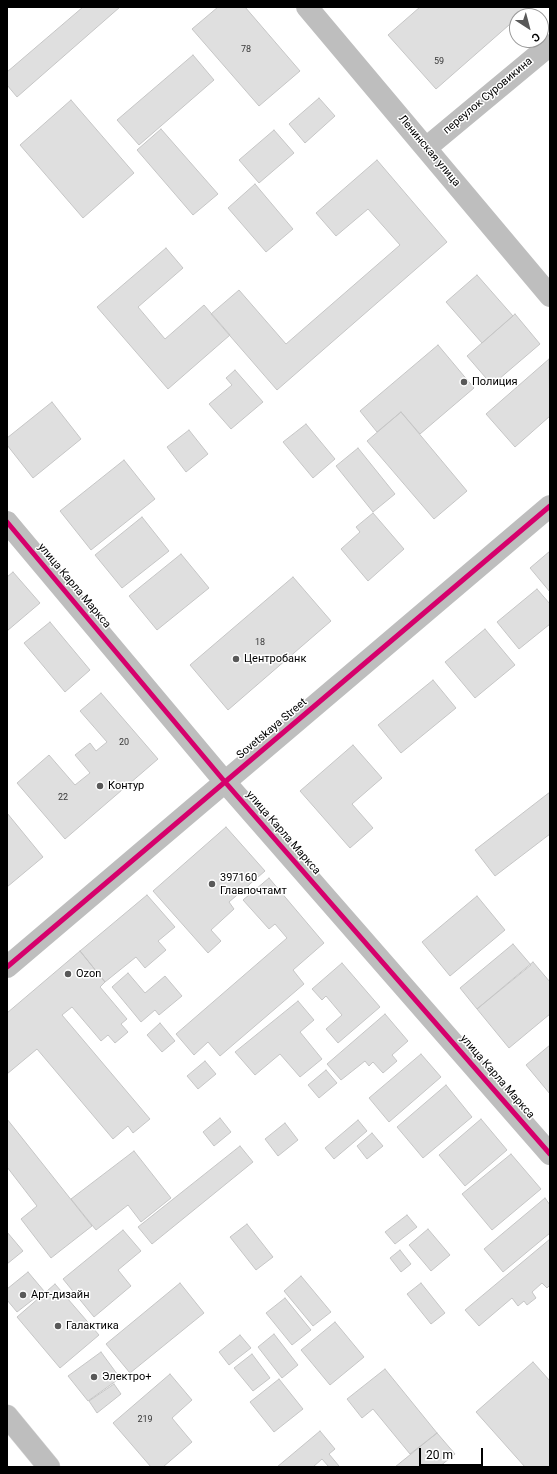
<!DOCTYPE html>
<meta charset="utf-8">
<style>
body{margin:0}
#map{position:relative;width:557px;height:1474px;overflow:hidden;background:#fff;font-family:Roboto,sans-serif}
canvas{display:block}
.frame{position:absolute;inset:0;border:8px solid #000;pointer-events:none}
.north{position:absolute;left:509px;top:8px;width:40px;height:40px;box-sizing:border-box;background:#fff;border:1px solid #999;border-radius:50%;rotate:144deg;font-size:11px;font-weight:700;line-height:16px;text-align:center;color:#000}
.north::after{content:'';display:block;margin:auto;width:14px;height:18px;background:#595959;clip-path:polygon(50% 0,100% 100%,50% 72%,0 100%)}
.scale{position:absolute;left:419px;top:1448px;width:64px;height:18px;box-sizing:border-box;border:2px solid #000;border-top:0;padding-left:5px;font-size:12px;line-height:14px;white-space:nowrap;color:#000;-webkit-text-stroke:3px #fff;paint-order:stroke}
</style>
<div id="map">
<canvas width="557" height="1474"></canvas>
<div class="frame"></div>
<div class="north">С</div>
<div class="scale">20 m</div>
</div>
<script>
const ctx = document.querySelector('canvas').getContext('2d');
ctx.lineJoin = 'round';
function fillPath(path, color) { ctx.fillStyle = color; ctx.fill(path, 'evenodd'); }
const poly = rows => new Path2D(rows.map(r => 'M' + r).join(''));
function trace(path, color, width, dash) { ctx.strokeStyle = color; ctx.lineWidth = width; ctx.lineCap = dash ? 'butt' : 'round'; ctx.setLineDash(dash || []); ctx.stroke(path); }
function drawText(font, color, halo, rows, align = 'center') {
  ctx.font = font + ' Roboto,sans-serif'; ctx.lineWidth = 3; ctx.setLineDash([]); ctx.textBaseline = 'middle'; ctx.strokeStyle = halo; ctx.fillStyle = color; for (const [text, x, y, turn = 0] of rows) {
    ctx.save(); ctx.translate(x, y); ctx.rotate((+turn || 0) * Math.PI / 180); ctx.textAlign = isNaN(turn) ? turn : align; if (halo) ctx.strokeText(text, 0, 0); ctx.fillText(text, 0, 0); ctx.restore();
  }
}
const building = poly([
 [83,7,120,7,17,97,7,85,7,72,83,7],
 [218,7,245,7,300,71,259,106,192,29,218,7],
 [420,7,529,7,519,16,517,16,517,18,436,89,388,35,420,7],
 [193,55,214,80,139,145,117,120,193,55],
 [319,98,335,116,305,143,289,124,319,98],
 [71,100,134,173,83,218,20,145,71,100],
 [161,129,218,194,193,215,137,150,161,129],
 [274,130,294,153,259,183,239,160,274,130],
 [377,160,447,242,277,390,211,314,239,290,286,344,400,245,368,209,336,236,316,213,377,160],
 [255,184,293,229,266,252,228,208,255,184],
 [166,248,183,268,138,307,165,339,204,305,230,335,168,389,97,307,166,248],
 [477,275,513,316,482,343,446,302,477,275],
 [515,314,540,344,492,385,467,356,515,314],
 [438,345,474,388,420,434,401,412,377,432,360,411,438,345],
 [549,359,550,416,515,447,486,414,549,359],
 [235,370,263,402,231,429,209,404,232,385,226,378,235,370],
 [52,402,81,439,33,478,7,445,7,438,52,402],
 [401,412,467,491,434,519,367,441,401,412],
 [306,424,335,459,313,478,283,442,306,424],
 [189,430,208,454,186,472,167,447,189,430],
 [358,448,395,494,373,512,336,466,358,448],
 [124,460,155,499,91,550,60,511,124,460],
 [373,513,404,549,368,581,341,549,360,532,356,527,373,513],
 [142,517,169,551,122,588,95,555,142,517],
 [550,551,550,592,530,568,550,551],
 [181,554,209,588,157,630,129,596,181,554],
 [13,572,40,603,7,631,7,577,13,572],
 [293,577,331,621,228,710,190,665,293,577],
 [537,589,550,604,550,624,519,649,497,622,537,589],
 [50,622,90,670,65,692,24,643,50,622],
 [485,629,515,665,475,698,445,662,485,629],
 [433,680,456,708,401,753,378,725,433,680],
 [101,693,158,759,65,839,17,783,49,755,75,785,90,773,75,755,90,743,96,751,107,742,80,711,101,693],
 [353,745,382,778,352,804,373,828,350,848,300,791,353,745],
 [550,792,550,834,495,876,475,850,550,792],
 [7,813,43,857,7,887,7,813],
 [226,827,265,871,229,902,234,909,211,930,221,941,208,953,153,891,226,827],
 [269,878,324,943,293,970,304,984,220,1056,208,1042,194,1055,176,1034,287,938,275,924,269,929,243,900,269,878],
 [147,895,175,927,158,941,166,950,145,968,136,957,105,982,80,951,147,895],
 [477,896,505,930,450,976,422,942,477,896],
 [513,944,531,965,477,1009,460,988,513,944],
 [80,951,105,982,100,987,127,1019,121,1024,128,1032,115,1043,108,1035,101,1041,72,1007,62,1015,150,1119,133,1133,128,1126,113,1139,37,1049,7,1074,7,1013,80,951],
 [533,962,550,982,550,1014,509,1048,477,1009,533,962],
 [342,963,380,1007,338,1043,326,1029,342,1015,326,996,322,1000,312,989,342,963],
 [128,973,145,993,165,976,182,996,159,1015,155,1010,141,1022,112,987,128,973],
 [298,1001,314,1020,300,1032,322,1059,300,1077,280,1054,255,1075,235,1052,298,1001],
 [385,1014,408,1041,392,1055,397,1061,383,1073,373,1062,369,1066,365,1061,341,1080,327,1064,385,1014],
 [160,1023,175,1041,162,1052,147,1035,160,1023],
 [550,1045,550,1094,526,1065,550,1045],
 [421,1054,441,1077,389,1122,369,1098,421,1054],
 [205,1061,216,1074,198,1089,187,1076,205,1061],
 [326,1070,337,1083,319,1098,308,1085,326,1070],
 [446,1085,472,1117,423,1158,397,1127,446,1085],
 [220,1118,231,1132,214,1146,203,1132,220,1118],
 [7,1119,92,1226,51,1258,21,1219,37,1206,7,1167,7,1119],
 [481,1119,507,1150,465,1186,439,1155,481,1119],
 [358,1120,367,1131,334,1159,325,1148,358,1120],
 [285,1123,298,1140,278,1156,265,1139,285,1123],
 [372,1133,383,1146,367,1159,357,1146,372,1133],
 [240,1146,253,1162,152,1244,138,1227,240,1146],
 [134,1151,171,1198,141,1222,128,1205,96,1230,71,1199,134,1151],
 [511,1154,541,1189,492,1230,462,1194,511,1154],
 [545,1198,550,1205,550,1233,503,1272,484,1249,545,1198],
 [407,1215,417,1227,395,1244,385,1232,407,1215],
 [247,1224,273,1257,256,1270,230,1237,247,1224],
 [428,1229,450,1255,431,1271,409,1245,428,1229],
 [123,1230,141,1251,118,1270,131,1286,94,1317,63,1279,123,1230],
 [7,1232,23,1251,7,1264,7,1232],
 [550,1239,550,1285,547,1288,542,1283,532,1292,536,1298,527,1305,524,1301,518,1306,512,1298,479,1326,465,1310,550,1239],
 [400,1250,411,1264,401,1272,390,1258,400,1250],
 [28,1272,44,1291,17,1312,7,1300,7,1289,28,1272],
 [301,1276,331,1312,313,1326,284,1291,301,1276],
 [180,1283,204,1313,130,1373,106,1344,180,1283],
 [421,1283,445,1313,431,1324,407,1294,421,1283],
 [55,1284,99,1335,60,1368,17,1317,55,1284],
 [285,1298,311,1330,292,1345,266,1313,285,1298],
 [335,1322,364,1357,330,1385,301,1350,335,1322],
 [274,1334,298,1365,282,1378,258,1347,274,1334],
 [240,1335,251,1348,229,1365,219,1352,240,1335],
 [101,1352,120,1378,88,1401,68,1376,101,1352],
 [252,1354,270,1378,253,1391,234,1368,252,1354],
 [533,1362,550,1381,550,1467,525,1467,476,1412,533,1362],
 [385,1369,437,1433,410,1454,373,1409,362,1418,347,1399,385,1369],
 [170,1374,192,1400,172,1418,192,1442,163,1467,151,1467,113,1423,170,1374],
 [279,1379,303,1409,274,1432,250,1402,279,1379],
 [114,1384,121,1394,97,1413,89,1401,114,1384],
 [320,1431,335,1449,329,1454,339,1466,338,1467,329,1467,322,1459,313,1467,277,1467,320,1431],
 [437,1433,455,1454,439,1467,395,1467,437,1433]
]);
const minor = poly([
 [307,7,550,296],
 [426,148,550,45],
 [7,522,225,782,550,1154],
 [7,967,550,506]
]);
const major = poly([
 [7,1416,49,1467]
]);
const cycleway = poly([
 [7,522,225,782,550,1154],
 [7,967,550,506]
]);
const markers = [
 [464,382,4,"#595959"],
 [236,659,4,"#595959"],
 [100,786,4,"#595959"],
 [212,884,4,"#595959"],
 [68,974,4,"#595959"],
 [23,1295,4,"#595959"],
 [58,1326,4,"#595959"],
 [94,1377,4,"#595959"]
];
const numberNames = [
 ["78",246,50],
 ["59",439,62],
 ["18",260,643],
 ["20",124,743],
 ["22",63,798],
 ["219",145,1420]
];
const streetNames = [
 ["переулок Суровикина",488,96,-40],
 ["Ленинская улица",429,151,50],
 ["улица Карла Маркса",74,586,50],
 ["Sovetskaya Street",272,729,-40],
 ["улица Карла Маркса",283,833,49],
 ["улица Карла Маркса",497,1077,49]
];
const poiNames = [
 ["Полиция",472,382],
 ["Центробанк",244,659],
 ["Контур",108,786],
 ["397160",220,878],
 ["Главпочтамт",220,891],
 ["Ozon",76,974],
 ["Арт-дизайн",31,1295],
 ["Галактика",66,1326],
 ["Электро+",102,1377]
];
fillPath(building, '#dfdfdf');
trace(building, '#c6c6c6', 1);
trace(major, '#dbdbdb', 23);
trace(minor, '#bebebe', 22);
trace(major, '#bebebe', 22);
trace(cycleway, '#d6006c', 5);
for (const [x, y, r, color] of markers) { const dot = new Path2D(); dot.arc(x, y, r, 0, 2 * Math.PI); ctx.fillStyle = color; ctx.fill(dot); trace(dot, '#fff', 1.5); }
drawText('9px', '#383838', null, numberNames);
drawText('11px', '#000', '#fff', streetNames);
drawText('11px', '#000', '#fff', poiNames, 'left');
</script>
